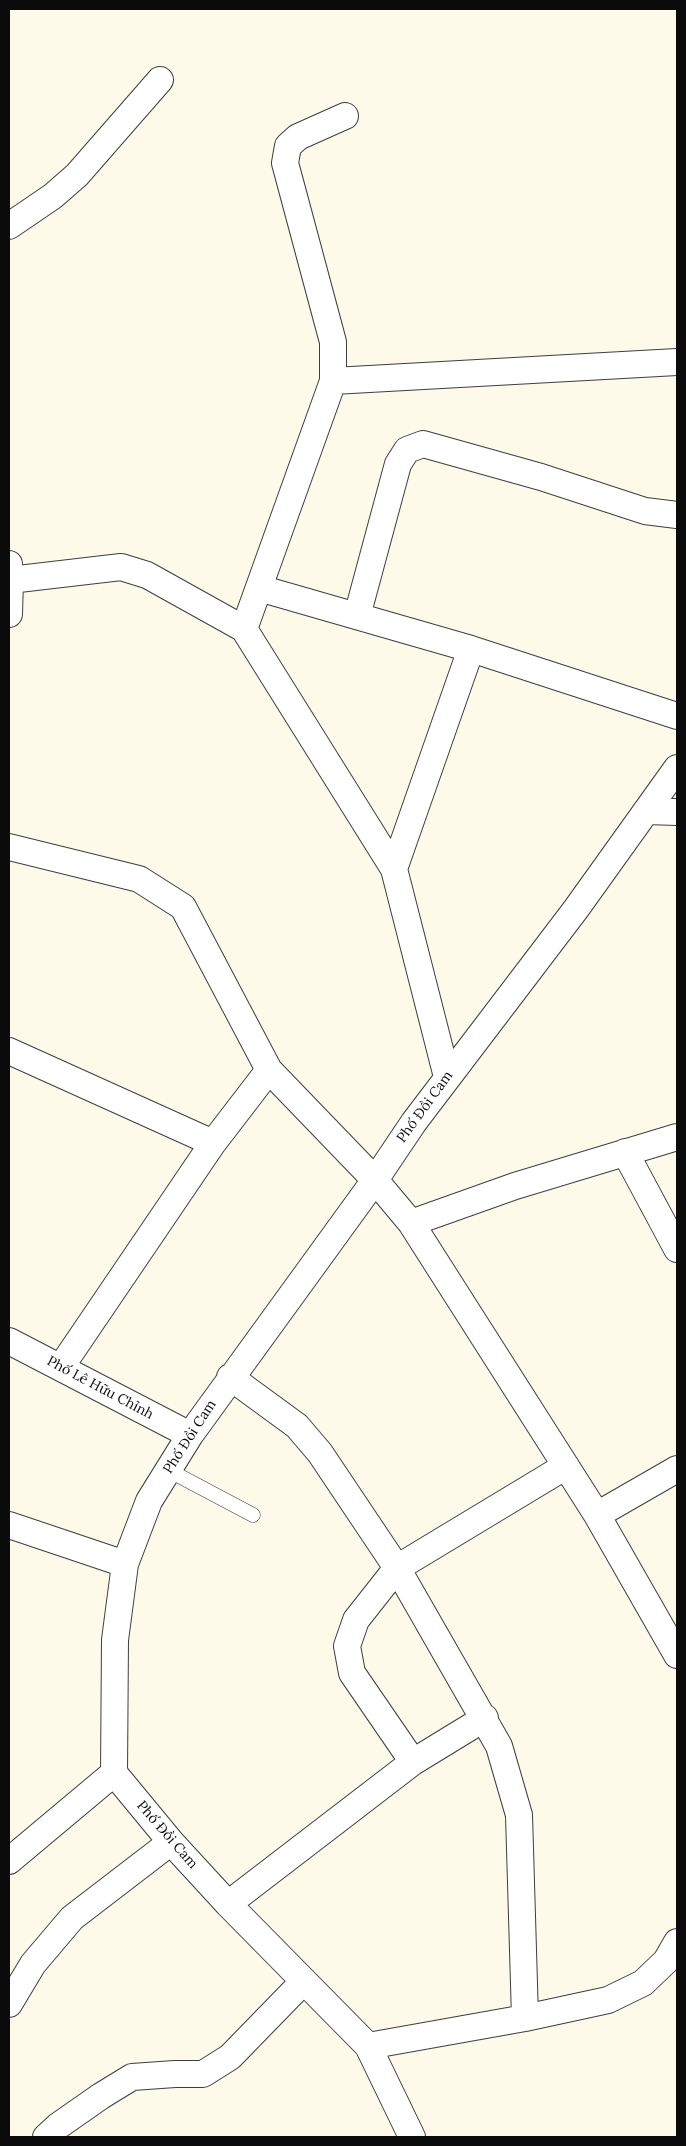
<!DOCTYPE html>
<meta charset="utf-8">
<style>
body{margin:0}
#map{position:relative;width:686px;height:2146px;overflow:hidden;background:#fefaea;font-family:Lora,serif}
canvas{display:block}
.frame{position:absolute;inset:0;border:10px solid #0b0b0b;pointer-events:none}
</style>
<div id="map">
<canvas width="686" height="2146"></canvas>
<div class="frame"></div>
</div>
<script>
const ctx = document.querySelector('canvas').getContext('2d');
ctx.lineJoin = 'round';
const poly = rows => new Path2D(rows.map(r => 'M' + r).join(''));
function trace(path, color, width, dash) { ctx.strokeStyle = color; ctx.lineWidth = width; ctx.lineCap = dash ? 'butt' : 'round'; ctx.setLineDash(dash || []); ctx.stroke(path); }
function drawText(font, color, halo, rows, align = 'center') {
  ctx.font = font + ' Lora,serif'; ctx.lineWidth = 5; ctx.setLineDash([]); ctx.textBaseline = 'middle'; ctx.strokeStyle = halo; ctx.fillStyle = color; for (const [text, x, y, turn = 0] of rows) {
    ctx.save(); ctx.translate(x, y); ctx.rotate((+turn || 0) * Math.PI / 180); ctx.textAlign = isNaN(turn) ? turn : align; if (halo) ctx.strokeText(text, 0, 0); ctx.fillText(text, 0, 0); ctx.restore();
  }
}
const service = poly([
 [168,1470,253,1515]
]);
const minor = poly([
 [9,226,53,196,77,175,160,80],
 [333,381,677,362],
 [9,564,10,580,9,614],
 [10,580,121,567,147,575,244,629,394,869,447,1077],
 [259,588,471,649,677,716],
 [357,616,398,464,407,450,423,444,541,477,645,511,677,515],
 [244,629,333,381,333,342,285,163,288,146,298,137,345,116],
 [646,811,677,812],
 [9,847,139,879,183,907,269,1070,375,1180,411,1223,597,1515,677,1655],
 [394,869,471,649],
 [9,1051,213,1143],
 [625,1152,677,1249],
 [411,1223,515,1186,677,1137],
 [9,1341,190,1435],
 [61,1367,213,1143,269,1070],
 [230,1377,297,1426,320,1453,397,1568,499,1746,519,1815,525,2018],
 [597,1515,677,1469],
 [9,1525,125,1564],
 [413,1762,352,1673,347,1646,356,1620,397,1568,566,1466],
 [9,1861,114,1773],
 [228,1904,413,1762,485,1718],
 [9,2004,33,1964,72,1918,171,1842],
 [368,2046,525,2018,608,2000,643,1983,666,1961,677,1942],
 [46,2137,58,2126,101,2096,132,2077,175,2074,203,2074,230,2057,303,1982],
 [412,2137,368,2046,228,1904,171,1842,114,1773,115,1640,125,1564,149,1501,190,1435,375,1180,414,1122,576,909,677,768]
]);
const streetNames = [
 ["Phố Đồi Cam",425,1107,-54],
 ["Phố Lê Hữu Chỉnh",100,1388,28],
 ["Phố Đồi Cam",190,1437,-57],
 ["Phố Đồi Cam",167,1835,49]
];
trace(service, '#3e3e3e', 15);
trace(minor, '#3e3e3e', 28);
trace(service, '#fff', 14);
trace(minor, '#fff', 26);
drawText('14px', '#0b0b0b', '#fff', streetNames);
</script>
